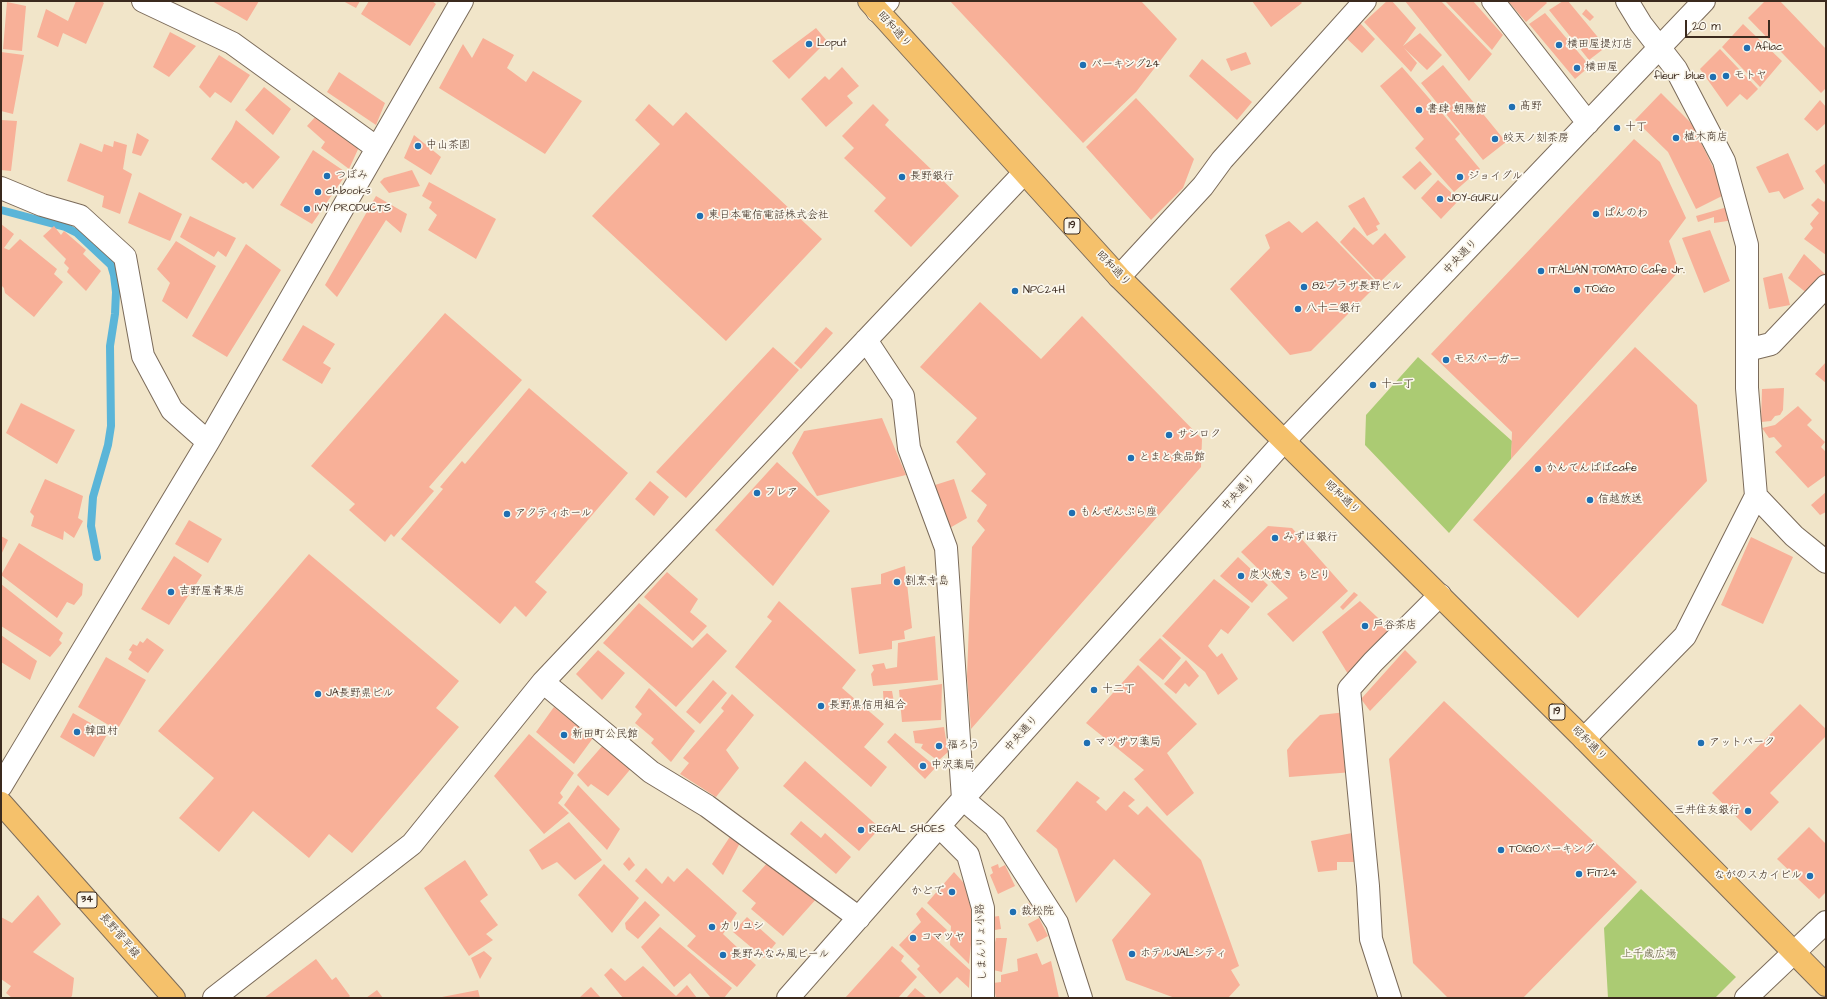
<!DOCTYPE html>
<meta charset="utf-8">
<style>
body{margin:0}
#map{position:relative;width:1827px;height:999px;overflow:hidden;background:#f1e5c9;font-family:"Architects Daughter",sans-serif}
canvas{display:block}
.frame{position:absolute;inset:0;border:2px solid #3b2a1e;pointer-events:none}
.scale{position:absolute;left:1685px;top:20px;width:85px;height:18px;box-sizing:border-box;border:2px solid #3b2a1e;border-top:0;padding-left:5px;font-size:12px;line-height:14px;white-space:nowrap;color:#3b2a1e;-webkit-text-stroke:3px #fbf7ec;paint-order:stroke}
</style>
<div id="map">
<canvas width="1827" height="999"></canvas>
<div class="frame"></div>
<div class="scale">20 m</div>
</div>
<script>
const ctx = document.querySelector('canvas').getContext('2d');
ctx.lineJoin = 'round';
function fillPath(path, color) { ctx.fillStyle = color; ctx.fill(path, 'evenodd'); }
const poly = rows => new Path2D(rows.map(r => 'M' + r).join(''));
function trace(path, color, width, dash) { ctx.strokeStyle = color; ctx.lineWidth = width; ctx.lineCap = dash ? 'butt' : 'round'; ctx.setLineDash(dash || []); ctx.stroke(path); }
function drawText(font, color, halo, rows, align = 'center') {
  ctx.font = font + ' "Architects Daughter","Klee One",sans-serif'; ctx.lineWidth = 3.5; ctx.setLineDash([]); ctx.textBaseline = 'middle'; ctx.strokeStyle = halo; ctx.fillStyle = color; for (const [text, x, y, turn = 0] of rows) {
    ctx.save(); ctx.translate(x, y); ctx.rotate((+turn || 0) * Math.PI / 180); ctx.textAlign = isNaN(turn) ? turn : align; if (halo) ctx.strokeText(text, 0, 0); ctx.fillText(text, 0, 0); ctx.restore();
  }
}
const green = poly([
 [1418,357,1512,441,1511,459,1449,533,1365,445,1366,415],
 [1641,889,1736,977,1715,998,1608,998,1604,928]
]);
const stream = poly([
 [1,210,65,227,77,233,111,265,114,275,116,292,115,314,110,346,111,426,108,445,93,497,91,526,97,557]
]);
const building = poly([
 [76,1,101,1,104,3,86,44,63,33,58,47,37,37,46,9,68,21],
 [212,1,259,1,247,21],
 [343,1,360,1,356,8],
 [369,1,432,1,436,4,410,46,361,14],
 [950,1,1141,1,1177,39,1136,92,1083,143],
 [1252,1,1300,1,1302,3,1271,27],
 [1387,1,1392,1,1416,28,1403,46,1420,33,1442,55,1427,70,1404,48,1417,63,1411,72,1364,22],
 [1405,1,1441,1,1492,54,1469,81],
 [1445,1,1473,1,1503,35,1492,50],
 [1508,1,1545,1,1547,3,1526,22],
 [1563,1,1568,1,1606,47,1589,60,1549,10],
 [1765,1,1780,1,1826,49,1826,88,1821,93,1748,18],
 [7,2,26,6,22,51,3,49],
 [1586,9,1594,17,1590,21,1582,14],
 [1545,13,1590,66,1575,79,1529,24],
 [1359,22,1375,39,1362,53,1344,36],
 [1743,24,1782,61,1760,87,1722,47],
 [816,28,827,41,789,79,772,61],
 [170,32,196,46,169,77,153,67],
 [483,38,514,55,507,68,526,82,533,71,582,101,545,154,439,88,463,44,472,58],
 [1720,49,1758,89,1747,100,1740,94,1727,107,1700,69],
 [1,52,24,55,13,114,1,111],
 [1246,52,1251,64,1231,71,1226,59],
 [219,55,250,75,231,103,215,92,210,98,199,87],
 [1202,59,1252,102,1237,120,1189,76],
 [1443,65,1506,142,1483,160,1421,83],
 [842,67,859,86,847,96,853,103,826,127,801,99,825,76,829,80],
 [1402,67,1460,134,1455,139,1480,169,1454,192,1415,148,1424,139,1380,86],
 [339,72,385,103,376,125,327,92],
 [264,87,291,109,273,135,245,110],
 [1661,93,1692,124,1726,194,1696,209,1668,152,1635,120],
 [1136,98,1194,159,1183,188,1151,220,1086,147],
 [1820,100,1826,107,1826,123,1817,131,1804,119],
 [649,104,673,126,686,112,822,239,726,341,592,216,660,144,635,120],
 [873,104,889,120,885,125,959,196,911,247,874,211,886,198,844,158,854,148,842,136],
 [316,116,359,147,349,169,321,148,325,142,307,126],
 [1,120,17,121,11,171,1,170],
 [236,120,280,157,253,189,246,182,243,184,211,159,232,129],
 [137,133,149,140,141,156,132,153],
 [414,135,441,157,431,175,404,158],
 [1634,139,1660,162,1686,218,1669,241,1679,271,1511,459,1512,432,1431,354],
 [114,141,127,145,123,169,132,174,120,214,102,207,104,196,67,181,80,143,102,152,104,144,113,147],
 [313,150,347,173,312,224,280,205],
 [1788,153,1804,189,1784,199,1779,191,1769,193,1756,167],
 [1420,161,1432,174,1415,190,1402,177],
 [1826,163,1826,186,1815,171],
 [412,170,420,186,389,193,380,182,384,178],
 [1438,180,1459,200,1441,219,1421,198],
 [429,182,496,219,476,259,428,230,437,215,429,208,432,202,422,196],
 [139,192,182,214,170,241,128,223],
 [376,196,407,214,401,233,386,220,337,297,325,285],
 [1364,197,1380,224,1376,226,1378,230,1367,236,1348,206],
 [1818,198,1824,202,1826,199,1826,255,1804,239,1813,228,1810,224,1819,213,1811,205],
 [1731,206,1734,220,1714,223,1714,217,1698,222,1696,216],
 [190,216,236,238,226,257,218,251,214,257,180,237],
 [1289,221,1302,233,1317,221,1378,284,1311,351,1290,355,1230,289,1270,248,1265,235],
 [1,224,14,234,4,248,9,250,20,239,57,269,54,274,63,282,34,317,5,293,4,288,1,285],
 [54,226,61,235,64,231,86,250,83,254,101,271,86,291,67,272,69,268,64,263,66,259,43,236],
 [1354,227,1373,245,1385,233,1406,257,1379,283,1340,242],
 [1710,230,1730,281,1704,293,1682,238],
 [176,241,216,266,187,319,162,301,170,283,157,269],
 [246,244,281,270,227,357,192,336],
 [1804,254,1825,274,1808,294,1788,278],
 [1782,273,1790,305,1769,309,1763,278],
 [980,302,1041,359,1082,316,1202,439,1201,467,971,729,967,676,972,547,985,530,977,521,987,505,971,491,986,474,956,442,977,418,920,367],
 [445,313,522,380,429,487,434,491,394,537,391,534,385,542,349,510,355,504,311,466],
 [303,325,335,344,323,363,331,368,322,384,282,360],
 [826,327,833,333,801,369,794,363],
 [773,347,799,370,686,498,656,472],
 [1635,347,1697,405,1707,481,1578,618,1473,520],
 [1826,362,1826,383,1815,374],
 [529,388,628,473,535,582,547,592,526,617,515,606,500,624,401,539,443,489,440,487,462,461,465,464],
 [1784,388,1783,410,1780,415,1775,416,1771,421,1761,422,1762,389],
 [21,403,75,430,57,464,6,433],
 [1798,406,1812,420,1807,425,1825,442,1821,447,1826,452,1826,475,1808,488,1775,452,1782,446,1774,437,1769,438,1762,428,1775,425],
 [882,418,906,475,817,496,792,453,804,431],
 [777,462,830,511,773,586,715,530],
 [45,479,83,496,78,518,83,521,74,538,64,531,63,540,31,526,34,516,30,512],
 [954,479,967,518,948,529,935,485],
 [650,481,669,497,654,516,635,499],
 [1826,492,1826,512,1820,515,1811,505],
 [189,520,222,539,208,563,175,544],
 [1268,526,1292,528,1348,591,1293,642,1267,614,1288,598,1241,552],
 [1,536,8,540,1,555],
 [1751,537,1793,557,1763,624,1721,605],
 [19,543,83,584,82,595,74,605,67,602,57,618,1,575],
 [309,554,459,681,436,708,459,727,352,853,329,834,309,858,253,811,219,852,179,818,214,778,158,731],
 [174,556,202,575,169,625,141,609],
 [1238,557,1268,585,1252,603,1220,576],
 [905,566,912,628,904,631,905,639,892,641,892,649,859,654,851,588,881,584,881,574],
 [667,572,698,599,690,612,707,626,693,641,644,597],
 [1214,579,1250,607,1228,634,1221,629,1208,646,1217,657,1222,653,1238,679,1218,695,1205,672,1162,636],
 [1,584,63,633,59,640,62,643,50,657,1,626],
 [1354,592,1358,595,1343,610,1340,607],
 [779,601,856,670,842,688,884,724,864,747,887,767,871,787,735,667,772,621,767,617],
 [1360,601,1392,631,1348,674,1322,632],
 [639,603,692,648,707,633,727,651,676,707,603,643],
 [1,635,37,661,30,680,1,662],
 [935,636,938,680,873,686,871,674,874,670,872,665,884,663,886,669,897,667,898,643],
 [147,638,164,650,148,673,128,659,132,652,129,650,133,644,137,646,140,641,143,643],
 [1160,638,1181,658,1163,680,1139,660],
 [598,650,625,673,602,700,576,674],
 [1405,650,1417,662,1370,711,1361,699],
 [106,657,146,680,117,730,78,707],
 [1186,660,1199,676,1189,687,1185,683,1176,694,1164,684],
 [1138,665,1197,724,1167,753,1194,793,1167,816,1134,779,1144,770,1086,723],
 [713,680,727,693,700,724,686,712],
 [942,684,941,720,902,722,899,690],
 [649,688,695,731,671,762,651,743,654,739,635,723,642,714,635,707],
 [883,691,892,691,895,708,884,709],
 [732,694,754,715,726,750,739,768,716,797,680,774,689,763,683,758,724,711,721,708],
 [1444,701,1637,882,1523,998,1448,998,1413,963,1389,759],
 [1800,704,1826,729,1826,736,1770,793,1779,802,1751,831,1712,793],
 [554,707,593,738,574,764,536,732],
 [1346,712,1353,772,1289,777,1287,750,1294,741,1320,715],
 [73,713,108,733,94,757,60,737],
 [944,727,948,752,938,761,921,748,923,744,915,743,913,731],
 [895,733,936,767,925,779,887,742],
 [529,734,574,773,560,793,563,797,558,803,569,813,544,834,494,776],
 [604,744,633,766,608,796,591,784,588,787,577,775],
 [805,761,880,828,859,851,783,786],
 [1077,781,1100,798,1096,802,1106,811,1124,791,1135,800,1128,806,1138,815,1147,806,1201,860,1239,966,1231,970,1240,985,1228,998,1175,998,1126,980,1112,940,1151,894,1114,859,1076,903,1057,849,1036,831],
 [578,785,620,829,607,850,564,805],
 [801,821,821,838,825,833,851,857,836,874,790,834],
 [569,822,602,860,575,880,557,862,542,870,529,850],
 [1809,827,1826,844,1826,892,1819,899,1777,859],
 [733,832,741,841,723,875,712,864],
 [1352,833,1356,862,1337,862,1337,870,1318,872,1311,841],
 [629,857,635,865,629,871,623,864],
 [465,860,488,895,480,901,498,925,486,934,493,940,469,956,424,888],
 [769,861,818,897,783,936,751,909,756,903,742,891],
 [604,864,639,898,612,933,578,895],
 [998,864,999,868,1005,865,1015,886,998,894,990,875,993,873,991,867],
 [646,868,662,884,668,876,674,882,687,868,737,913,723,934,756,965,737,987,687,946,696,936,635,881],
 [954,872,970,890,973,924,969,964,950,945,951,926,927,903],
 [38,895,61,924,33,952,74,978,72,996,70,998,12,998,6,993,11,986,1,979,1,917,12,923],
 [645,901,660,915,638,939,626,929,625,923],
 [1029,903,1036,913,1029,917,1022,907],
 [922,907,947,930,938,941,970,970,969,988,957,977,940,994,917,969,920,966,899,945,921,922,916,914],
 [999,916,1001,929,995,930,992,917],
 [747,917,776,943,764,958,733,932],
 [1039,918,1048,936,1037,942,1028,924],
 [660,927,732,988,724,998,711,998,690,973,674,987,641,947],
 [996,938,1007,938,1002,972,989,969],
 [892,946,904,956,901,961,917,977,898,998,845,998],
 [484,951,492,958,480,979,471,958],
 [1037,953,1042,965,1051,961,1059,998,996,998,993,983,1001,982,1001,975,1018,971,1017,959],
 [316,959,332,980,336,977,350,996,348,998,264,998],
 [643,966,676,996,687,985,697,998,623,998,604,975,611,968,625,981],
 [591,987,601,998,579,998],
 [915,988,927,998,908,998,907,997],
 [377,990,383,998,366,998],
 [478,990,480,998,442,998,442,997]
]);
const minor = poly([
 [143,1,232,43,377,148],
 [1493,1,1588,123],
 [877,11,888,1],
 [1,188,42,205,80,216,125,257,143,356,172,410,208,442],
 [1119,277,1203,186,1222,160,1365,1],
 [866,340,903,396,909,448,946,548,963,799,995,826,1057,923,1081,998],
 [1747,350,1771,344,1826,286],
 [1756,496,1794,536,1826,562],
 [543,682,651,772,707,806,859,918],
 [1584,739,1685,636,1756,496,1747,388,1747,245,1724,161,1676,69,1641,24,1627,1],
 [1,786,208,442,462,1],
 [940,827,968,855,983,908,983,998],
 [214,998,412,844,543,682,1024,173],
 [788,998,963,799,1284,441,1704,1],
 [1390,998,1371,939,1368,886,1349,689,1373,662,1440,595],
 [1746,998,1826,922]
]);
const major = poly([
 [1,803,174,998]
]);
const highway = poly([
 [869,1,1119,277,1584,739,1826,985]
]);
const markers = [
 [809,44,4,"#1f6fb2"],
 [1559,45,4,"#1f6fb2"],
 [1747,48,4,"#1f6fb2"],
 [1083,65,4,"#1f6fb2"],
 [1577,68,4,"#1f6fb2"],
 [1726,76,4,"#1f6fb2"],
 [1713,77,4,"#1f6fb2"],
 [1512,107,4,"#1f6fb2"],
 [1419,110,4,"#1f6fb2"],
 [1617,128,4,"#1f6fb2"],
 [1676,138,4,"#1f6fb2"],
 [1495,139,4,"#1f6fb2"],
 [418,146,4,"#1f6fb2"],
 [327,176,4,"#1f6fb2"],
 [902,177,4,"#1f6fb2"],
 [1460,177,4,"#1f6fb2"],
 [318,192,4,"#1f6fb2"],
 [1440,199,4,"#1f6fb2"],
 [307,209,4,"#1f6fb2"],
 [1596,214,4,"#1f6fb2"],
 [700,216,4,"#1f6fb2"],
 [1541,271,4,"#1f6fb2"],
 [1304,287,4,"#1f6fb2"],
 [1577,290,4,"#1f6fb2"],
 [1015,291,4,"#1f6fb2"],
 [1298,309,4,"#1f6fb2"],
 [1446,360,4,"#1f6fb2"],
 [1373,385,4,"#1f6fb2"],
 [1169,435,4,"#1f6fb2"],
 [1131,458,4,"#1f6fb2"],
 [1538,469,4,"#1f6fb2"],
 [757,493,4,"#1f6fb2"],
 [1590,500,4,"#1f6fb2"],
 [1072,513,4,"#1f6fb2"],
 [507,514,4,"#1f6fb2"],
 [1275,538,4,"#1f6fb2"],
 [1241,576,4,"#1f6fb2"],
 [897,582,4,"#1f6fb2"],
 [171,592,4,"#1f6fb2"],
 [1365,626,4,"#1f6fb2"],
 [1094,690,4,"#1f6fb2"],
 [318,694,4,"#1f6fb2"],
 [821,706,4,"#1f6fb2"],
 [77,732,4,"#1f6fb2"],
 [564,735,4,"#1f6fb2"],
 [1087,743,4,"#1f6fb2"],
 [1701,743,4,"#1f6fb2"],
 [939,746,4,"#1f6fb2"],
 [923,766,4,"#1f6fb2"],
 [1748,811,4,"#1f6fb2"],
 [861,830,4,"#1f6fb2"],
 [1501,850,4,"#1f6fb2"],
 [1579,874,4,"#1f6fb2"],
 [1810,876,4,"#1f6fb2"],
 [952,892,4,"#1f6fb2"],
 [1013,912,4,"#1f6fb2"],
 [712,927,4,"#1f6fb2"],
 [913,938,4,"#1f6fb2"],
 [1132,954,4,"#1f6fb2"],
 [723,955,4,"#1f6fb2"]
];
const shields = [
 [1072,226,16],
 [1557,712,16],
 [87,900,20]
];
const shieldNames = [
 ["19",1072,226],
 ["19",1557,712],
 ["34",87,900]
];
const streetNames = [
 ["昭和通り",894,30,48],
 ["中央通り",1461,257,-46],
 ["昭和通り",1113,269,46],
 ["中央通り",1239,493,-48],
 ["昭和通り",1342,498,44],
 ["中央通り",1022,734,-48],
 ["昭和通り",1589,744,45],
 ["長野菅平線",119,936,49],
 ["しまんりょ小路",982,942,-92]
];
const poiNames = [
 ["Loput",817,44],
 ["横田屋提灯店",1567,45],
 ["Aflac",1755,48],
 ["パーキング24",1091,65],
 ["横田屋",1585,68],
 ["モトヤ",1734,76],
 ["fleur .blue",1705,77,"right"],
 ["髙野",1520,107],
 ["書肆 朝陽館",1427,110],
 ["十丁",1625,128],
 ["植木商店",1684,138],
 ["皎天ノ刻茶房",1503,139],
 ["中山茶園",426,146],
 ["つぼみ",335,176],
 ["長野銀行",910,177],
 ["ジョイグル",1468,177],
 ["ch.books",326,192],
 ["JOY-GURU",1448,199],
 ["IVY PRODUCTS",315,209],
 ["ぱんのわ",1604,214],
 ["東日本電信電話株式会社",708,216],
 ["ITALIAN TOMATO Cafe Jr.",1549,271],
 ["82プラザ長野ビル",1312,287],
 ["TOiGo",1585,290],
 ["NPC24H",1023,291],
 ["八十二銀行",1306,309],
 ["モスバーガー",1454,360],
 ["十一丁",1381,385],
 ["サンロク",1177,435],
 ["とまと食品館",1139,458],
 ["かんてんぱぱcafe",1546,469],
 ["フレア",765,493],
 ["信越放送",1598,500],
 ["もんぜんぷら座",1080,513],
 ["アクティホール",515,514],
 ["みずほ銀行",1283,538],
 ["炭火焼き ちどり",1249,576],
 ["割烹寺島",905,582],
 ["吉野屋青果店",179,592],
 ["戶谷茶店",1373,626],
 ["十二丁",1102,690],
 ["JA長野県ビル",326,694],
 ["長野県信用組合",829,706],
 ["韓国村",85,732],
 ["新田町公民館",572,735],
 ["マツザワ薬局",1095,743],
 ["アットパーク",1709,743],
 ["福ろう",947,746],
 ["中沢薬局",931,766],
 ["三井住友銀行",1740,811,"right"],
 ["REGAL SHOES",869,830],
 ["TOIGOパーキング",1509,850],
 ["FiT24",1587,874],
 ["ながのスカイビル",1802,876,"right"],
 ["かどで",944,892,"right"],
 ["裁松院",1021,912],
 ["カリユシ",720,927],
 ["コマツヤ",921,938],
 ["ホテルJALシティ",1140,954],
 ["長野みなみ風ビール",731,955]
];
const parkNames = [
 ["上千歳広場",1649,955]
];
fillPath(green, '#abcb73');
trace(stream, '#5bb5d8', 8);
fillPath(building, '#f8b098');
trace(minor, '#7b6b5a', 24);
trace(major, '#7b6b5a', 24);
trace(highway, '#7b6b5a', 24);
trace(minor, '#fff', 22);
trace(major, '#f5c16b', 22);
trace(highway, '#f5c16b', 22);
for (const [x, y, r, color] of markers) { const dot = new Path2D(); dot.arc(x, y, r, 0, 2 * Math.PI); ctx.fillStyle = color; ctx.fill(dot); trace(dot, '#fbf7ec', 1.5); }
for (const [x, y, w] of shields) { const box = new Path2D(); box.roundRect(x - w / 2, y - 8, w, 16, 3); ctx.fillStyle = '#fbf7ec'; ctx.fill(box); trace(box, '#3b2a1e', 1); }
drawText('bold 10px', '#3b2a1e', null, shieldNames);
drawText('11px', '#3b2a1e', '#fbf7ec', streetNames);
drawText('11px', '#3b2a1e', '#fbf7ec', poiNames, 'left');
drawText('11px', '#5d5a38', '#fbf7ec', parkNames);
</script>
